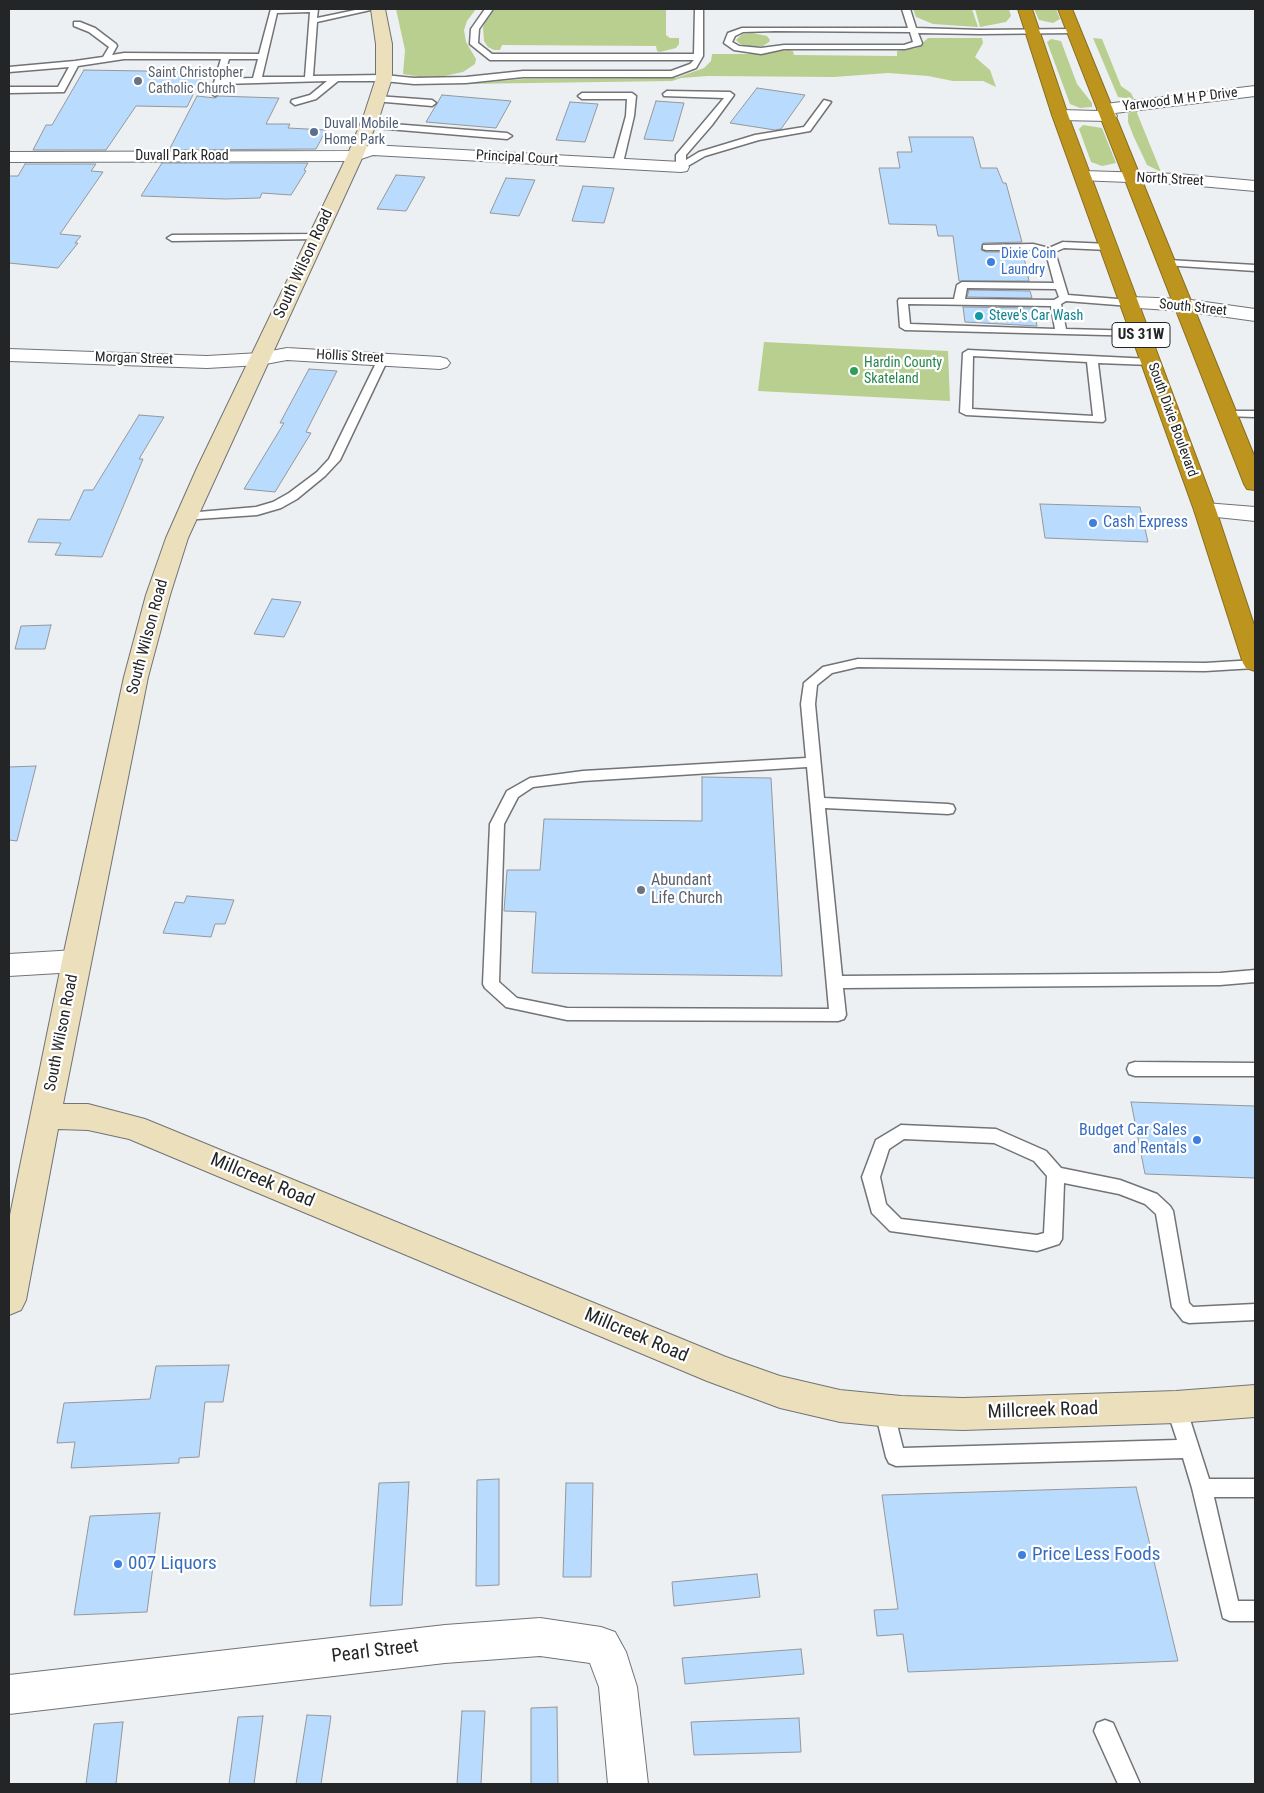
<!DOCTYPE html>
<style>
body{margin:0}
#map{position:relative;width:1264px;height:1793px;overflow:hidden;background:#edf0f3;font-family:"Roboto Condensed",sans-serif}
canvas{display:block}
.frame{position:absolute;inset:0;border:10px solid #242526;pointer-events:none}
</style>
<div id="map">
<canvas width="1264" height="1793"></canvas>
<div class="frame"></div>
</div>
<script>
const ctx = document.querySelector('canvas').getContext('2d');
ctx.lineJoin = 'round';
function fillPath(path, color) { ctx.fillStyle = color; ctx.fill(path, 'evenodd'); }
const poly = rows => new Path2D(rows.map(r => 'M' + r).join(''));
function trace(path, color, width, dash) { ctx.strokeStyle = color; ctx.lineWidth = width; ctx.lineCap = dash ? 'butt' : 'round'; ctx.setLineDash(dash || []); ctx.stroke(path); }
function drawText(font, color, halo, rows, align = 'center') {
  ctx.font = font + ' "Roboto Condensed",sans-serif'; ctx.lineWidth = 4.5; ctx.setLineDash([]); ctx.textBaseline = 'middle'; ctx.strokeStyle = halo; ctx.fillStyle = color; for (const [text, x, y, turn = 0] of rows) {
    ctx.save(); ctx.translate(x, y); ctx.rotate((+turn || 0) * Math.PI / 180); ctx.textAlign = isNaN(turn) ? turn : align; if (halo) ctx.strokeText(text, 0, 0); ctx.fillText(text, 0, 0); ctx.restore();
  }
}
const green = poly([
 [396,9,476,9,467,21,464,30,466,42,476,59,475,64,463,72,444,76,420,77,403,74,405,50],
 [495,9,666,9,666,35,670,38,679,38,679,44,676,48,660,52,657,51,656,46,502,45,500,50,494,50,488,47,484,41,483,27,486,18],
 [913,9,972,9,978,27,933,24,916,17],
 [975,9,1009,9,1011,16,1006,22,980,27],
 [1034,9,1056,9,1060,19,1053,23,1039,20],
 [752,33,767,36,770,40,769,42,763,46,748,46,740,44,736,40,742,34],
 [928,38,982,38,983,43,975,57,990,70,996,87,983,81,953,81,928,76,888,73,834,77,708,76,681,78,672,81,463,84,524,79,676,78,704,68,711,61,712,54,759,54,788,50,793,51,794,55,897,56,897,51,917,48],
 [1093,38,1102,39,1121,86,1131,93,1134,99,1118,97],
 [1051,39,1061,41,1077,84,1092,103,1092,107,1080,108,1070,104,1047,42],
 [1137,108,1137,113,1161,172,1147,165,1133,135,1128,122,1128,114],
 [1083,125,1102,128,1116,163,1102,166,1091,162,1079,129],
 [764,342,948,351,950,401,758,391]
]);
const building = poly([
 [84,70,204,72,187,107,136,106,106,150,33,150,46,125,52,125,84,70],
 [757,88,805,95,781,129,775,130,730,123,757,88],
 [442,95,511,101,496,128,426,122,442,95],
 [197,96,215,98,218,96,279,98,266,124,290,124,288,128,326,130,316,149,169,150,197,96],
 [656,101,684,103,673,141,644,139,656,101],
 [570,102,598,104,585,142,556,140,570,102],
 [909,137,973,137,981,168,997,168,1003,183,1006,183,1022,242,983,243,981,250,986,252,1023,252,1029,281,959,281,953,236,938,236,936,225,889,224,879,168,900,168,897,152,912,152,909,137],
 [162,163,308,163,304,170,306,171,291,195,262,193,260,198,225,199,141,196,162,163],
 [25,164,96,164,91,171,103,172,60,234,81,236,75,243,78,243,58,268,9,263,9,176,18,176,25,164],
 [396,175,425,177,406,211,377,209,396,175],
 [506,178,535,180,519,216,490,213,506,178],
 [583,186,614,188,604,223,572,221,583,186],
 [969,290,1030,291,1032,298,967,297,969,290],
 [963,307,1034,308,1037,326,965,322,963,307],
 [309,369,337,371,306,432,311,433,275,492,244,489,284,423,280,423,309,369],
 [139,415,164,417,139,459,143,459,102,557,55,555,61,543,28,542,38,519,70,520,84,490,93,490,139,415],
 [1040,504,1140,507,1148,542,1045,538,1040,504],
 [272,599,301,602,284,637,254,634,272,599],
 [51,625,45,649,15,649,21,626,51,625],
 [36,766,17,841,9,840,9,767,36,766],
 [702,777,771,778,782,976,532,973,536,912,504,911,507,870,540,870,544,819,702,821,702,777],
 [187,896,234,900,225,924,215,924,211,937,163,933,175,902,184,903,187,896],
 [1131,1102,1255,1106,1255,1178,1145,1174,1131,1102],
 [229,1365,223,1402,205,1402,199,1457,179,1458,179,1463,71,1468,75,1442,57,1443,64,1403,150,1399,156,1366,229,1365],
 [499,1479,499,1585,476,1586,477,1480,499,1479],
 [409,1482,402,1605,370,1606,379,1483,409,1482],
 [566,1483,593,1483,591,1577,563,1577,566,1483],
 [1136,1487,1178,1661,908,1672,903,1634,877,1636,874,1610,898,1609,882,1495,1136,1487],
 [160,1513,147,1612,74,1615,90,1516,160,1513],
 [757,1574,760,1597,674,1606,672,1582,757,1574],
 [801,1649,804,1674,685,1684,682,1658,801,1649],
 [557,1707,558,1784,531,1784,531,1708,557,1707],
 [462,1711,485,1711,481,1784,457,1784,462,1711],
 [307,1715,331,1716,321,1784,296,1784,307,1715],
 [263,1716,254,1784,229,1784,238,1717,263,1716],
 [799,1718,801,1752,694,1755,691,1722,799,1718],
 [123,1722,116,1784,86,1784,94,1724,123,1722]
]);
const lane = poly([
 [271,9,318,9,317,18,360,9,375,9,317,22,313,76,384,75,414,78,466,77,523,71,671,71,690,64,694,60,490,60,470,44,471,29,485,9,493,9,479,29,478,43,492,54,694,54,695,9,703,9,703,56,696,68,672,77,523,77,466,83,414,84,384,81,338,81,316,99,295,105,291,102,292,100,310,95,327,81,222,84,219,93,215,96,211,93,221,59,124,59,78,66,64,92,9,93,9,87,58,87,69,67,9,72,9,67,75,61,103,57,109,47,89,32,74,26,74,22,80,22,95,28,116,44,117,46,112,55,124,53,259,54,271,9],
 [310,12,305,77,262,77,277,13,310,12],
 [229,59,258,59,253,78,223,79,229,59],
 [902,9,910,9,916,28,980,30,1074,29,1078,31,1074,33,980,34,918,33,922,43,921,45,905,49,784,49,761,54,734,50,724,43,728,33,742,28,908,28,902,9],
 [775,31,910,32,913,42,904,45,784,45,761,48,739,46,732,42,735,36,743,32,775,31],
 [667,91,730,92,734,95,712,125,686,155,686,160,699,152,755,135,804,127,824,100,831,102,810,131,759,140,705,156,681,170,676,167,676,155,724,98,664,96,663,94,667,91],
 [632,93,636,96,634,116,623,163,618,166,613,163,626,116,627,99,582,99,578,96,582,93,632,93],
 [377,96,432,100,436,103,432,106,374,101,374,97,377,96],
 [367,122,507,133,512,136,507,139,364,127,364,123,367,122],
 [317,234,320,235,320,239,172,241,167,238,172,235,317,234],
 [1063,242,1109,244,1114,247,1109,250,1064,248,1055,252,1068,295,1130,300,1135,303,1130,306,1066,301,1061,304,1066,329,1141,331,1146,334,1145,336,905,330,900,327,898,301,899,299,954,299,957,285,962,282,1054,283,1046,253,1033,250,986,250,983,249,983,245,1033,244,1049,248,1063,242],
 [967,288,1056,289,1059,297,1054,300,965,299,967,288],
 [908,304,1051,306,1055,329,910,324,908,304],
 [1168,260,1255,265,1255,271,1164,265,1163,263,1168,260],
 [968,350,1151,359,1156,362,1151,365,1098,363,1105,420,1103,422,966,415,960,412,963,353,968,350],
 [973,356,1087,362,1093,416,972,409,973,356],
 [383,356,388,359,340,460,325,476,297,499,281,508,257,515,183,520,181,517,187,513,256,507,273,502,289,493,317,472,329,459,378,359,383,356],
 [1228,411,1255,411,1255,417,1224,416,1222,414,1224,412,1228,411],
 [858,659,1205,663,1255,660,1255,668,1205,671,858,667,832,673,817,685,815,704,824,798,948,804,953,805,955,809,953,813,948,814,825,808,842,976,1220,973,1255,970,1255,982,1220,985,843,988,846,1015,844,1019,838,1021,567,1020,506,1007,485,988,483,984,490,824,507,791,530,778,583,771,806,758,801,704,804,683,823,667,858,659],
 [807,767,829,1009,567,1008,517,998,499,982,504,824,518,797,533,787,583,781,807,767],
 [1135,1062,1255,1063,1255,1076,1135,1076,1129,1074,1127,1069,1129,1064,1135,1062],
 [901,1125,996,1129,1046,1151,1061,1168,1120,1180,1157,1194,1170,1206,1173,1211,1189,1303,1193,1307,1255,1304,1255,1320,1189,1323,1183,1321,1172,1307,1156,1214,1145,1204,1119,1194,1064,1183,1062,1239,1059,1244,1037,1251,890,1231,872,1213,862,1177,876,1140,901,1125],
 [904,1139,994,1143,1034,1161,1047,1176,1044,1233,1037,1235,901,1219,886,1204,880,1177,889,1149,904,1139],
 [1176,1398,1183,1401,1186,1407,1209,1479,1255,1479,1255,1497,1214,1497,1238,1601,1255,1601,1255,1621,1230,1621,1223,1618,1192,1488,1183,1458,896,1466,889,1463,886,1457,875,1411,878,1405,885,1402,892,1405,903,1448,1177,1440,1166,1407,1169,1401,1176,1398],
 [1105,1720,1113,1723,1140,1784,1118,1784,1094,1731,1097,1723,1105,1720]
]);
const street = poly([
 [1255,86,1255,96,1115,113,1117,116,1115,119,1109,121,1060,120,1054,118,1052,115,1054,112,1060,110,1098,111,1097,109,1099,106,1105,104,1255,86],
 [371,145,681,162,687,163,689,167,687,171,681,172,373,155,355,161,9,162,9,152,353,151,371,145],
 [1084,171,1178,174,1255,181,1255,191,1178,184,1078,180,1075,176,1078,172,1084,171],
 [1130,297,1184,299,1255,309,1255,321,1184,311,1123,307,1121,303,1123,299,1130,297],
 [287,348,440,357,447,359,450,363,447,367,440,369,287,360,260,365,207,368,9,361,9,349,207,356,260,353,287,348],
 [1205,503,1255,507,1255,521,1197,515,1194,510,1197,505,1205,503],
 [76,950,86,953,90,961,86,969,76,972,9,976,9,954,76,950],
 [540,1618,601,1627,615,1632,626,1652,637,1687,648,1784,608,1784,599,1687,590,1663,540,1656,445,1663,9,1714,9,1675,445,1625,540,1618]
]);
const secondary = poly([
 [371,9,385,9,392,44,392,78,380,115,363,156,188,538,170,595,148,677,63,1104,88,1104,145,1119,726,1357,780,1376,840,1390,901,1396,963,1398,1176,1391,1255,1385,1255,1417,1176,1423,963,1430,901,1428,840,1422,780,1408,707,1381,129,1139,88,1130,58,1129,26,1300,21,1310,9,1315,9,1220,62,961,124,677,146,595,166,538,197,468,347,156,364,115,376,78,376,44,371,9]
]);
const highway = poly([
 [1018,9,1032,9,1068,115,1216,510,1255,628,1255,671,1246,668,1243,663,1194,510,1052,115,1018,9],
 [1058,9,1072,9,1255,458,1255,490,1247,489,1244,484,1058,9]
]);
const markers = [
 [138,81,5,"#6b7280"],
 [314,132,5,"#5c6f8a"],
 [991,262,5,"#3f7fe0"],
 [979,316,5,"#0f9aa8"],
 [854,371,5,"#2e9e5b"],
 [1093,523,5,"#3f7fe0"],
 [641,890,5,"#6b7280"],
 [1197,1140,5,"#3f7fe0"],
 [1022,1555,5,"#3f7fe0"],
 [118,1564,5,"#3f7fe0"]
];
const farWorshipnames = [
 ["Saint Christopher",148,73],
 ["Catholic Church",148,89]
];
const farStreetnames = [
 ["Yarwood M H P Drive",1180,100,-7],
 ["Duvall Park Road",182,156],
 ["Principal Court",517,158,3],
 ["North Street",1170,180,3],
 ["South Street",1193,308,6],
 ["Hollis Street",350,357,3],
 ["Morgan Street",134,359,2],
 ["South Dixie Boulevard",1172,420,70]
];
const farServicenames = [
 ["Duvall Mobile",324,124],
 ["Home Park",324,140]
];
const farShopnames = [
 ["Dixie Coin",1001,254],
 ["Laundry",1001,270]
];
const farCulturenames = [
 ["Steve's Car Wash",989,316]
];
const farLeisurenames = [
 ["Hardin County",864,363],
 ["Skateland",864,379]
];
const shields = [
 [1141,335,58]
];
const shieldNames = [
 ["US 31W",1141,335]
];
const streetNames = [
 ["South Wilson Road",304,264,-65],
 ["South Wilson Road",148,637,-75],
 ["South Wilson Road",62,1033,-79]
];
const shopNames = [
 ["Cash Express",1103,523],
 ["Budget Car Sales",1187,1131,"right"],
 ["and Rentals",1187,1149,"right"]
];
const worshipNames = [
 ["Abundant",651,881],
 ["Life Church",651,899]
];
const nearStreetnames = [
 ["Millcreek Road",262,1181,23],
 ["Millcreek Road",636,1336,23],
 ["Millcreek Road",1043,1411,-2],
 ["Pearl Street",375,1652,-7]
];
const nearShopnames = [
 ["Price Less Foods",1032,1555],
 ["007 Liquors",128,1564]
];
fillPath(green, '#b8cf90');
fillPath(building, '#b9dbfe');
trace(building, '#95979a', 1);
trace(lane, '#717376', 3);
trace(street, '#717376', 2);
trace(secondary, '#717376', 2);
trace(highway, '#876e21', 2);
fillPath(lane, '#fff');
fillPath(street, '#fff');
fillPath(secondary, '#ebdfbc');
fillPath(highway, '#bd951e');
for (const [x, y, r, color] of markers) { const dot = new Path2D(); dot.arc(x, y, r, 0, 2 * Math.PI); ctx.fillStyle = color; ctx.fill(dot); trace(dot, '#fff', 2); }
drawText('14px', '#5b616d', '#fff', farWorshipnames, 'left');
drawText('14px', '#242526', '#fff', farStreetnames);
drawText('14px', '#4e5e75', '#fff', farServicenames, 'left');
drawText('14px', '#366cbe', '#fff', farShopnames, 'left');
drawText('14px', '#0d838f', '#fff', farCulturenames, 'left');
drawText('14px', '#27864d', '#fff', farLeisurenames, 'left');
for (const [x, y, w] of shields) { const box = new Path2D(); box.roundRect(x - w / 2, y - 12.5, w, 25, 4); ctx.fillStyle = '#fff'; ctx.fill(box); trace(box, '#242526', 1); }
drawText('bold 15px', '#242526', null, shieldNames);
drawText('16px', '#242526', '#fff', streetNames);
drawText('16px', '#366cbe', '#fff', shopNames, 'left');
drawText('16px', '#5b616d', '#fff', worshipNames, 'left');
drawText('19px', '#242526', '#fff', nearStreetnames);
drawText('19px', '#366cbe', '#fff', nearShopnames, 'left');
</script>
